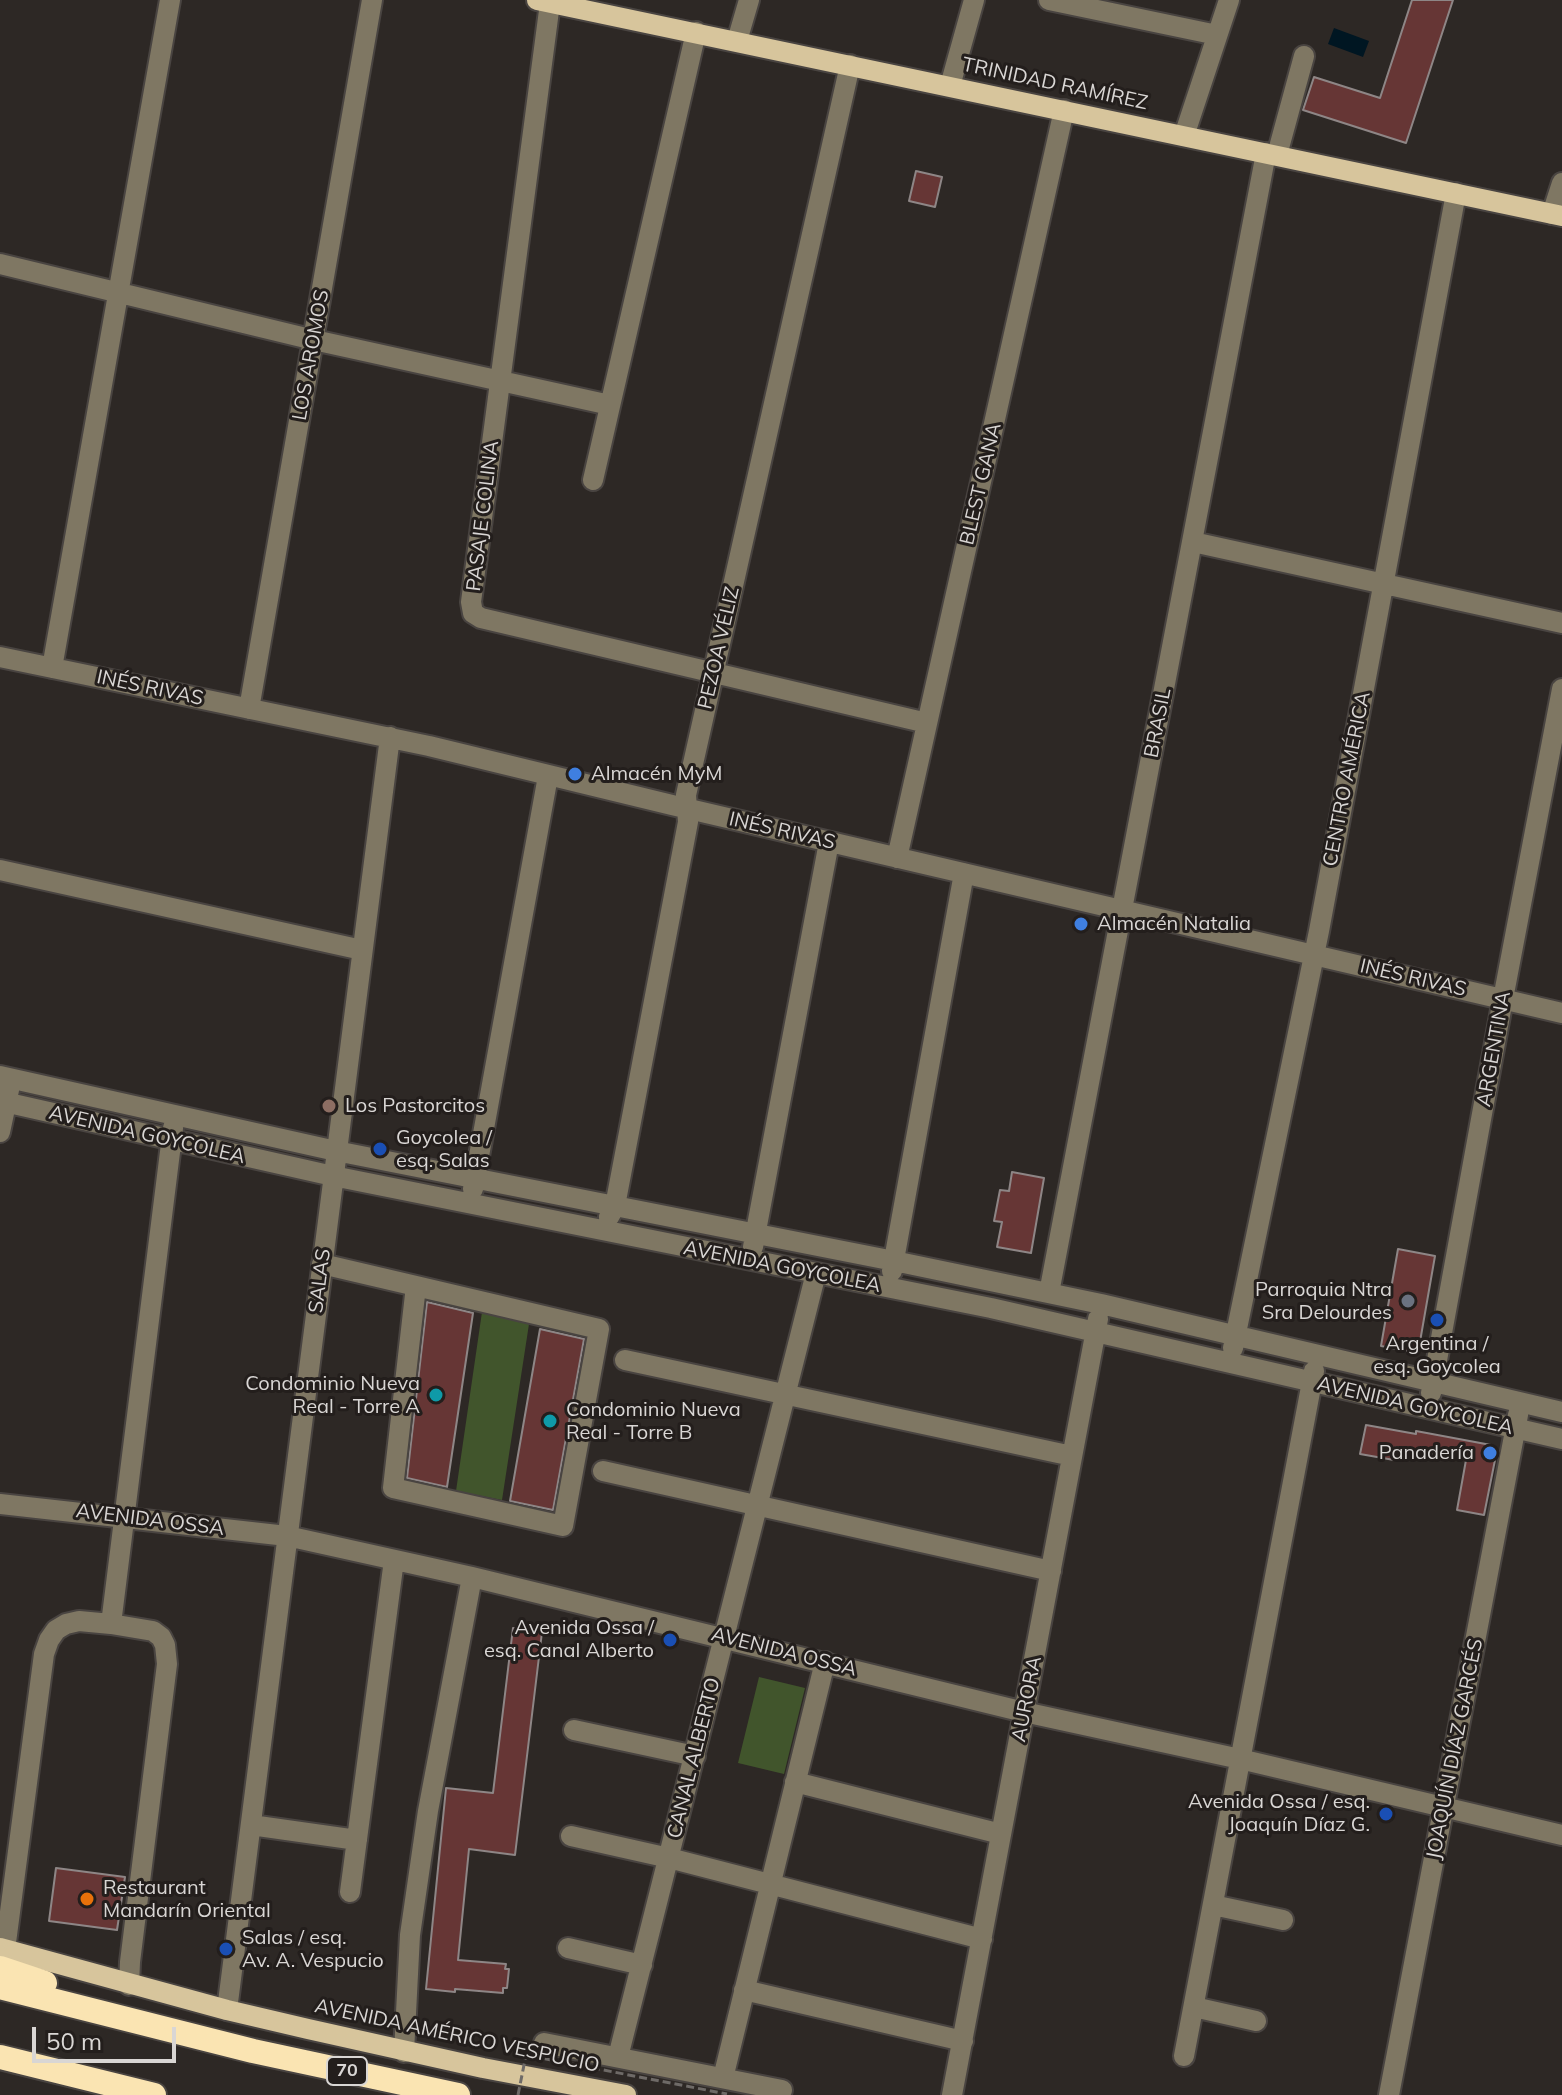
<!DOCTYPE html>
<meta charset="utf-8">
<style>
body{margin:0}
#map{position:relative;width:1562px;height:2095px;overflow:hidden;background:#2d2825;font-family:Mulish,sans-serif}
canvas{display:block}
.scale{position:absolute;left:32px;top:2027px;width:144px;height:36px;box-sizing:border-box;border:4px solid #d9d6d4;border-top:0;padding-left:10px;font-size:24px;line-height:28px;white-space:nowrap;color:#d9d6d4;-webkit-text-stroke:6px #231e1c;paint-order:stroke}
</style>
<div id="map">
<canvas width="1562" height="2095"></canvas>
<div class="scale">50 m</div>
</div>
<script>
const ctx = document.querySelector('canvas').getContext('2d');
ctx.lineJoin = 'round';
function fillPath(path, color) { ctx.fillStyle = color; ctx.fill(path, 'evenodd'); }
const poly = rows => new Path2D(rows.map(r => 'M' + r).join(''));
function trace(path, color, width, dash) { ctx.strokeStyle = color; ctx.lineWidth = width; ctx.lineCap = dash ? 'butt' : 'round'; ctx.setLineDash(dash || []); ctx.stroke(path); }
function drawText(font, color, halo, rows, align = 'center') {
  ctx.font = font + ' Mulish,sans-serif'; ctx.lineWidth = 6; ctx.setLineDash([]); ctx.textBaseline = 'middle'; ctx.strokeStyle = halo; ctx.fillStyle = color; for (const [text, x, y, turn = 0] of rows) {
    ctx.save(); ctx.translate(x, y); ctx.rotate((+turn || 0) * Math.PI / 180); ctx.textAlign = isNaN(turn) ? turn : align; if (halo) ctx.strokeText(text, 0, 0); ctx.fillText(text, 0, 0); ctx.restore();
  }
}
const green = poly([
 [482,1312,529,1324,502,1500,456,1491],
 [759,1677,805,1688,784,1774,738,1763]
]);
const water = poly([
 [1334,28,1369,41,1363,57,1328,44]
]);
const building = poly([
 [1412,0,1453,0,1406,143,1303,110,1314,77,1380,98,1412,0],
 [916,171,942,177,935,207,909,201,916,171],
 [1012,1172,1044,1178,1031,1253,997,1247,1002,1222,994,1221,1000,1190,1009,1191,1012,1172],
 [1398,1249,1435,1256,1418,1353,1381,1346,1398,1249],
 [427,1302,473,1313,447,1487,407,1478,427,1302],
 [540,1329,584,1339,553,1510,510,1501,540,1329],
 [1366,1425,1416,1434,1416,1431,1491,1445,1496,1455,1484,1515,1457,1510,1466,1460,1396,1447,1394,1460,1360,1454,1366,1425],
 [513,1628,542,1632,515,1855,469,1849,458,1960,506,1964,505,1969,509,1969,507,1988,503,1988,503,1993,455,1989,455,1992,426,1989,446,1788,493,1793,513,1628],
 [56,1868,125,1877,117,1930,49,1921,56,1868]
]);
const minor = poly([
 [1049,0,1217,35],
 [550,3,471,602,473,613,481,618,927,723],
 [737,41,749,0],
 [950,86,974,0],
 [1184,136,1229,0],
 [1277,155,1304,56],
 [1552,214,1562,183],
 [0,264,314,340,610,405],
 [593,480,696,32],
 [1193,542,1562,623],
 [0,657,429,746,672,805,1562,1013],
 [52,668,170,0],
 [249,709,372,0],
 [897,858,1064,110],
 [0,870,362,950],
 [0,1076,336,1151,894,1261,1101,1304,1562,1412],
 [0,1101,333,1176,991,1308,1562,1439],
 [0,1132,9,1090],
 [473,1189,548,776],
 [609,1217,615,1206,688,822,686,795,850,65],
 [753,1247,829,842],
 [322,1264,416,1286,599,1329,563,1526,393,1488,416,1286],
 [892,1271,964,873],
 [1049,1293,1266,153],
 [1233,1348,1319,931,1456,193],
 [625,1360,1072,1456],
 [1431,1393,1503,999,1562,689],
 [603,1471,1051,1571],
 [0,1504,287,1536,472,1577,1024,1712,1240,1759,1562,1835],
 [111,1624,173,1128],
 [574,1730,695,1756],
 [795,1782,1001,1834],
 [251,1825,357,1840],
 [571,1836,669,1858,982,1939],
 [350,1892,394,1560],
 [1213,1905,1283,1920],
 [568,1948,642,1965],
 [5,1950,44,1654,49,1640,56,1630,66,1624,79,1621,111,1624,153,1631,161,1637,165,1645,167,1664,130,1962,129,1985],
 [744,1990,963,2041],
 [1194,2007,1256,2021],
 [227,2010,390,737],
 [544,2043,782,2090],
 [404,2052,410,1935,428,1811,472,1577],
 [1184,2056,1314,1371],
 [618,2057,816,1273],
 [723,2078,825,1662],
 [952,2095,1098,1319],
 [1389,2095,1518,1415]
]);
const major = poly([
 [537,0,1562,216],
 [0,1948,227,2010,308,2029,483,2068,626,2095]
]);
const highway = poly([
 [0,1968,45,1983],
 [0,1987,253,2051,458,2095],
 [0,2057,154,2095]
]);
const pathBridge = poly([
 [518,2095,526,2055,727,2094]
]);
const markers = [
 [575,774,8,"#3f7fe0"],
 [1081,924,8,"#3f7fe0"],
 [329,1106,8,"#8d6e63"],
 [380,1149,8,"#1a4fb4"],
 [1408,1301,8,"#6b7280"],
 [1437,1320,8,"#1a4fb4"],
 [436,1395,8,"#0f9aa8"],
 [550,1421,8,"#0f9aa8"],
 [1490,1453,8,"#3f7fe0"],
 [670,1640,8,"#1a4fb4"],
 [1386,1814,8,"#1a4fb4"],
 [87,1899,8,"#e8710a"],
 [226,1949,8,"#1a4fb4"]
];
const shields = [
 [347,2071,40]
];
const shieldNames = [
 ["70",347,2071]
];
const streetNames = [
 ["TRINIDAD RAMÍREZ",1055,84,12],
 ["LOS AROMOS",311,355,-80],
 ["BLEST GANA",981,484,-77],
 ["PASAJE COLINA",483,516,-83],
 ["PEZOA VÉLIZ",719,648,-77],
 ["INÉS RIVAS",150,688,12],
 ["BRASIL",1158,723,-79],
 ["CENTRO AMÉRICA",1347,779,-79],
 ["INÉS RIVAS",782,831,13],
 ["INÉS RIVAS",1413,978,13],
 ["ARGENTINA",1494,1049,-80],
 ["AVENIDA GOYCOLEA",147,1135,13],
 ["AVENIDA GOYCOLEA",782,1267,11],
 ["SALAS",320,1281,-83],
 ["AVENIDA GOYCOLEA",1415,1406,13],
 ["AVENIDA OSSA",150,1520,7],
 ["AVENIDA OSSA",784,1652,14],
 ["AURORA",1027,1699,-79],
 ["JOAQUÍN DÍAZ GARCÉS",1455,1749,-79],
 ["CANAL ALBERTO",694,1758,-76],
 ["AVENIDA AMÉRICO VESPUCIO",457,2036,12]
];
const poiNames = [
 ["Almacén MyM",591,774],
 ["Almacén Natalia",1097,924],
 ["Los Pastorcitos",345,1106],
 ["Goycolea /",396,1138],
 ["esq. Salas",396,1161],
 ["Parroquia Ntra",1392,1290,"right"],
 ["Sra Delourdes",1392,1313,"right"],
 ["Argentina /",1437,1344,"center"],
 ["esq. Goycolea",1437,1367,"center"],
 ["Condominio Nueva",420,1384,"right"],
 ["Real - Torre A",420,1407,"right"],
 ["Condominio Nueva",566,1410],
 ["Real - Torre B",566,1433],
 ["Panadería",1474,1453,"right"],
 ["Avenida Ossa /",654,1628,"right"],
 ["esq. Canal Alberto",654,1651,"right"],
 ["Avenida Ossa / esq.",1370,1802,"right"],
 ["Joaquín Díaz G.",1370,1825,"right"],
 ["Restaurant",103,1888],
 ["Mandarín Oriental",103,1911],
 ["Salas / esq.",242,1938],
 ["Av. A. Vespucio",242,1961]
];
fillPath(green, '#41552c');
fillPath(water, '#001622');
fillPath(building, '#663635');
trace(building, '#8e8686', 2);
trace(minor, '#494441', 24);
trace(major, '#494441', 24);
trace(highway, '#494441', 28);
trace(minor, '#7f7763', 20);
trace(major, '#d7c59c', 20);
trace(highway, '#fae4b2', 24);
trace(pathBridge, '#6e6a67', 3, [8, 4]);
for (const [x, y, r, color] of markers) { const dot = new Path2D(); dot.arc(x, y, r, 0, 2 * Math.PI); ctx.fillStyle = color; ctx.fill(dot); trace(dot, '#231e1c', 3); }
for (const [x, y, w] of shields) { const box = new Path2D(); box.roundRect(x - w / 2, y - 14, w, 28, 6); ctx.fillStyle = '#231e1c'; ctx.fill(box); trace(box, '#d9d6d4', 2); }
drawText('bold 18px', '#d9d6d4', null, shieldNames);
drawText('20px', '#d9d6d4', '#231e1c', streetNames);
drawText('20px', '#d9d6d4', '#231e1c', poiNames, 'left');
</script>
